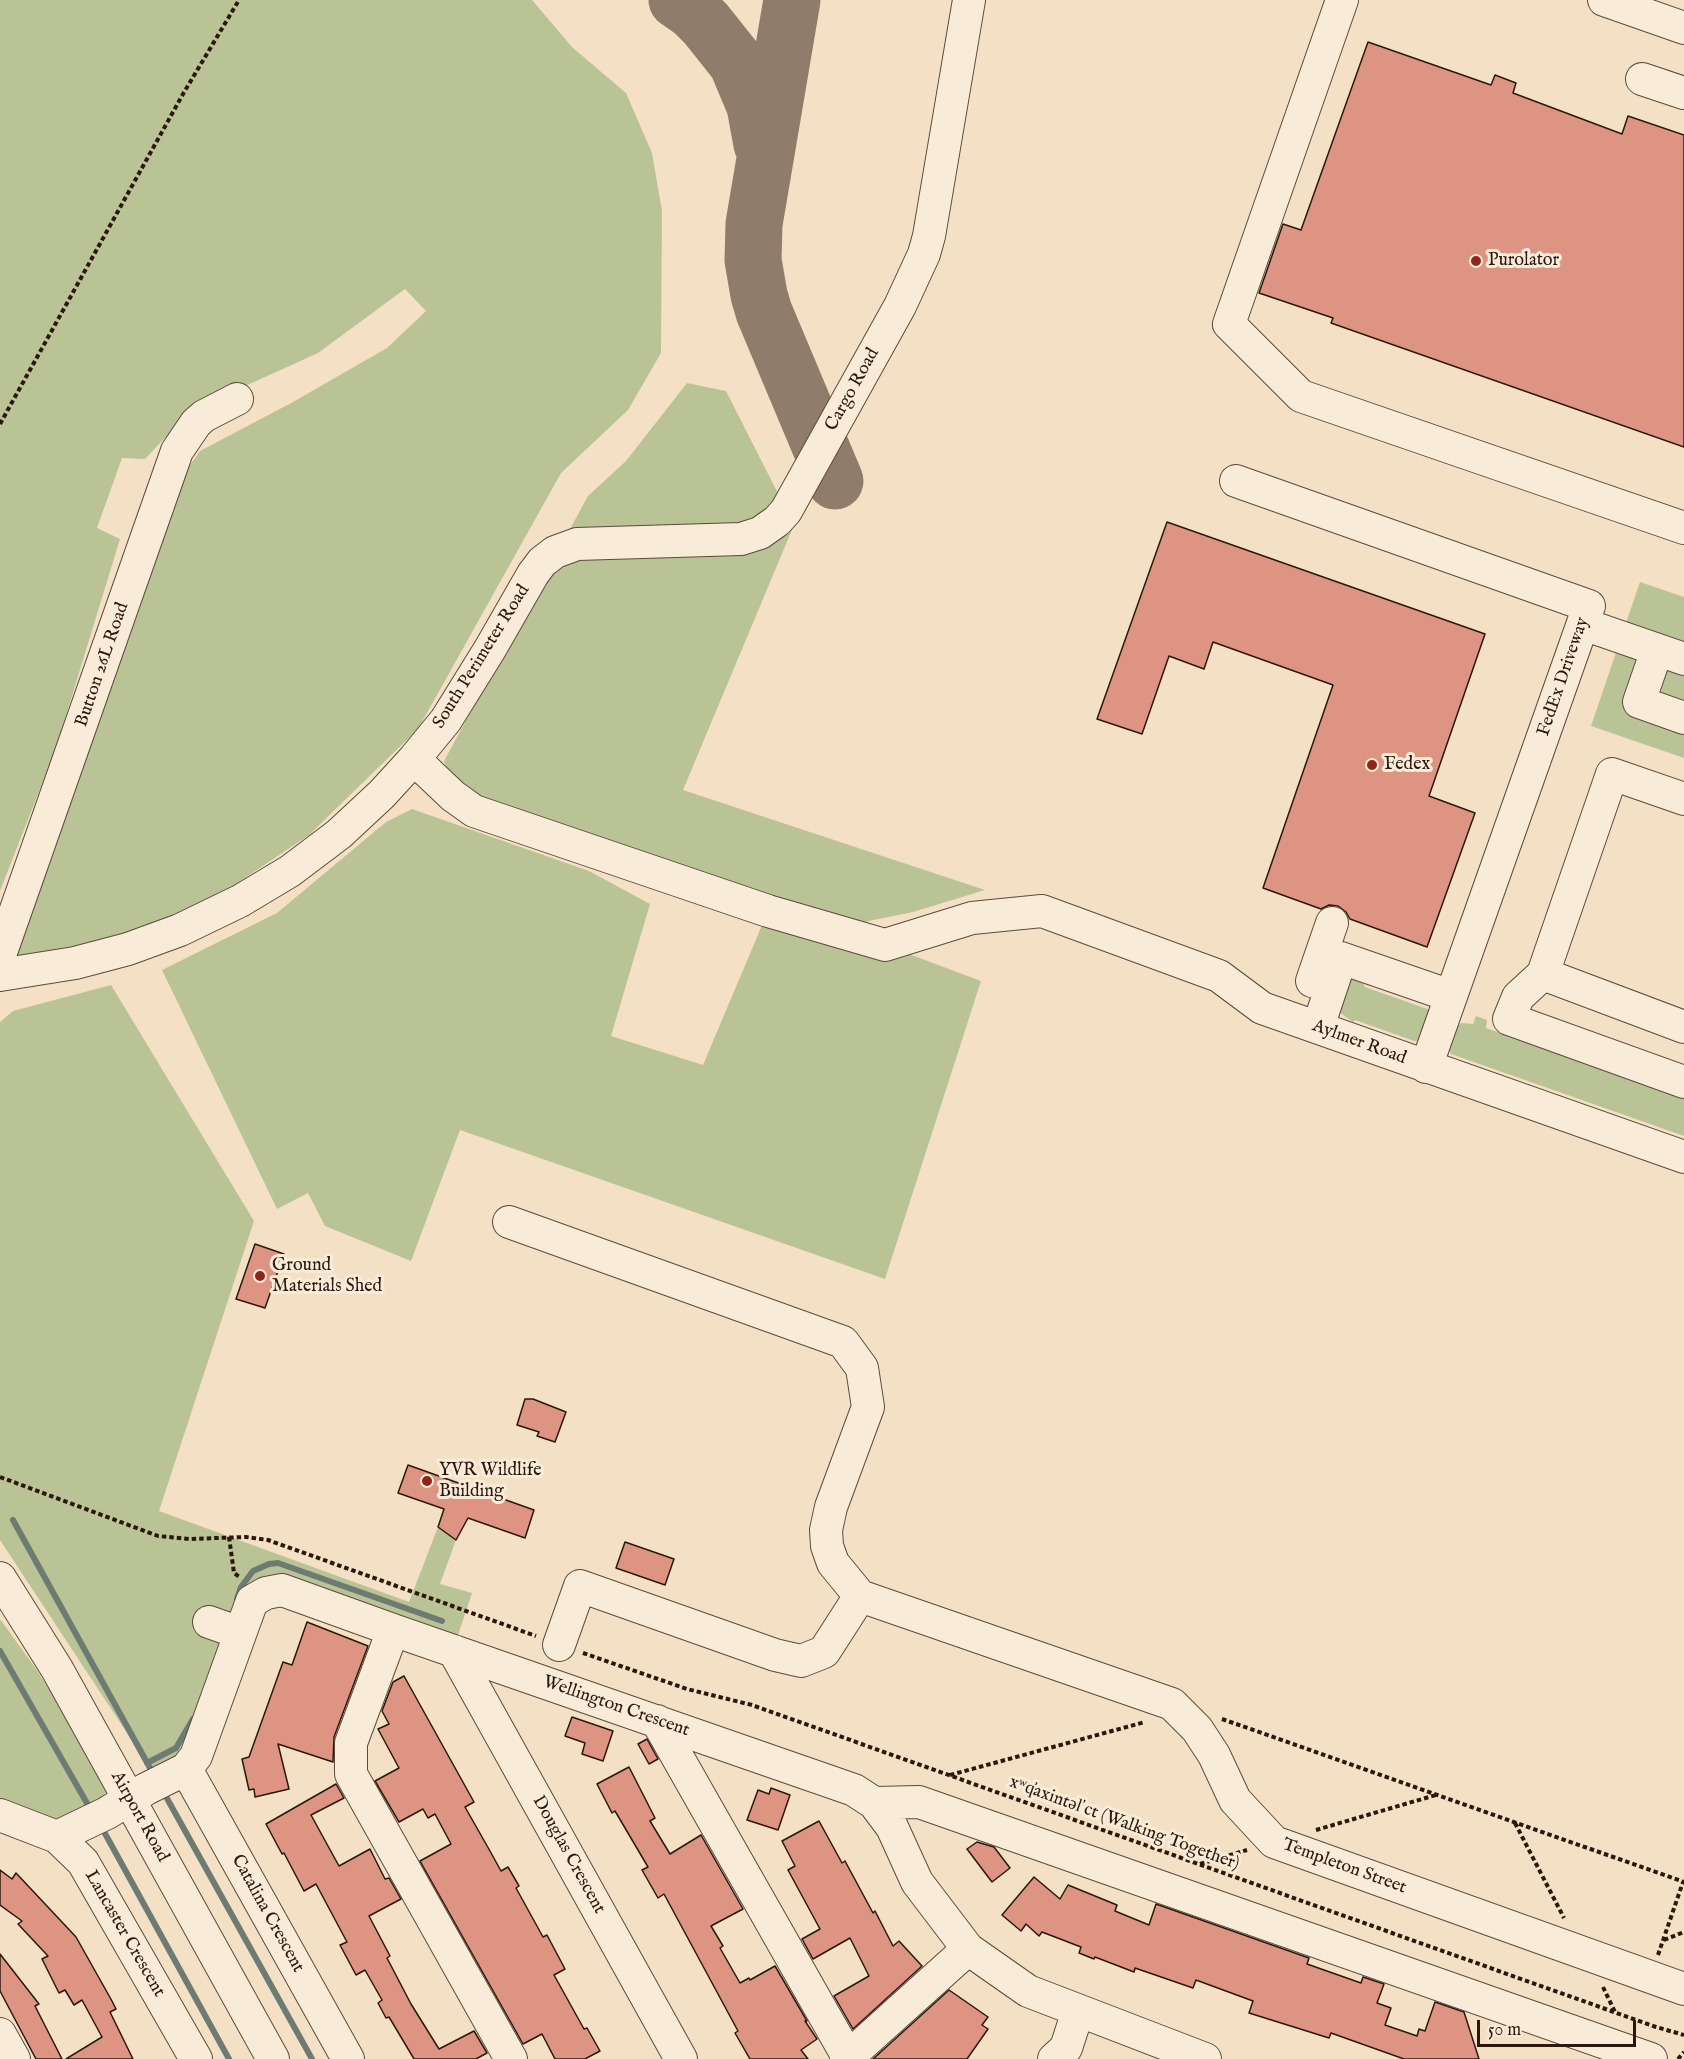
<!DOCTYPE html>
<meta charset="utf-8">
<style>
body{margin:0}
#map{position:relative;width:1684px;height:2059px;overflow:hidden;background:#f4e1c5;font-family:"IM FELL English",serif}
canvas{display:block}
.scale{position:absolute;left:1477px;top:2020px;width:159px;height:27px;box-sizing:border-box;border:3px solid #2a180e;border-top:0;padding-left:8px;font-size:18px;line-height:21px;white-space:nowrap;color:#2a180e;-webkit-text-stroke:4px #f8ecd9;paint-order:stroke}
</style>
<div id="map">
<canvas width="1684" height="2059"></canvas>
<div class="scale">50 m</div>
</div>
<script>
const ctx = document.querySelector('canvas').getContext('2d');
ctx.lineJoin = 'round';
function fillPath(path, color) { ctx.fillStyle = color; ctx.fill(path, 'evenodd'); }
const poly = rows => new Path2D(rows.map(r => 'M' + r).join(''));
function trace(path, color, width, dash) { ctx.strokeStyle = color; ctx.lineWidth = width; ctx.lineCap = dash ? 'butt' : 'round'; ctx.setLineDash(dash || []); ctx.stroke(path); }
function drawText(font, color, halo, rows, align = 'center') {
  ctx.font = font + ' "IM FELL English",serif'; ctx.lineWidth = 6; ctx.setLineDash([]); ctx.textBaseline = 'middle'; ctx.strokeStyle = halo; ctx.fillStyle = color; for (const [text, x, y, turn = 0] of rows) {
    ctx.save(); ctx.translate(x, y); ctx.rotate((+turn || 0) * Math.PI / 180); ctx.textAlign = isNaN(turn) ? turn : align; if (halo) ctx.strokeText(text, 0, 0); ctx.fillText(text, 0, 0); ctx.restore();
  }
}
const green = poly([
 [0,0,532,0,572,47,626,93,652,153,662,211,661,353,628,410,561,473,418,729,309,835,200,908,141,935,12,961,99,723,171,491,200,451,293,402,387,348,426,311,405,289,318,353,190,411,145,459,122,458,97,528,120,539,56,748,0,891],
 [687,383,726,391,794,525,683,790,985,890,913,912,864,922,480,815,453,796,444,761,588,496,626,461],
 [1640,582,1684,597,1684,758,1591,726],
 [412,809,589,871,650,904,611,1036,703,1065,768,911,885,945,981,981,885,1279,460,1130,411,1261,325,1226,308,1193,277,1209,162,970,277,913,386,822],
 [1345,973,1357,973,1365,987,1433,1011,1422,1040,1414,1041,1355,1020,1353,1022,1339,1012],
 [111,985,254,1221,159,1511,409,1602,438,1527,456,1540,440,1584,472,1593,458,1635,281,1573,247,1588,203,1704,176,1756,150,1768,0,1540,0,1022,13,1011],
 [1476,1016,1487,1020,1486,1028,1684,1097,1684,1136,1451,1054,1449,1049,1455,1027,1462,1023,1473,1024],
 [0,1619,36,1669,96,1762,107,1790,102,1800,86,1810,54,1820,0,1807]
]);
const stream = poly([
 [13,1520,150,1768],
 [237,1599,241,1587,253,1571,269,1564,278,1563,442,1621],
 [0,1651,88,1805],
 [147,1763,176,1748,193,1719],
 [164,1793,312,2059],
 [102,1828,229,2059]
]);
const taxiway = poly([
 [677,0,693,11,706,24,737,63,755,106,762,144],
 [792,0,754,224,753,260,759,295,764,312,835,481]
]);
const building = poly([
 [1368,42,1491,85,1495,75,1516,83,1513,93,1622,134,1628,116,1684,135,1684,447,1331,323,1333,318,1259,293,1283,224,1301,230,1368,42],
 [1167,522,1485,634,1429,796,1475,813,1427,947,1350,919,1346,912,1338,906,1329,905,1321,909,1263,888,1333,685,1213,642,1204,669,1169,656,1142,734,1097,719,1167,522],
 [255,1244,284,1254,265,1308,236,1299,255,1244],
 [525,1399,533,1399,566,1412,555,1442,537,1436,539,1432,517,1425,525,1399],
 [408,1465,534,1510,525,1538,468,1518,456,1540,438,1527,444,1509,398,1493,408,1465],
 [625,1542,674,1559,665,1585,616,1568,625,1542],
 [307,1622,368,1646,334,1737,333,1762,278,1744,289,1789,255,1797,254,1789,249,1790,242,1759,249,1757,283,1662,292,1665,307,1622],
 [404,1676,474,1802,465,1807,490,1851,501,1871,508,1867,519,1886,516,1888,543,1937,547,1935,565,1969,554,1975,584,2029,587,2028,600,2051,585,2059,555,2059,542,2034,523,2044,420,1861,451,1844,435,1814,428,1818,423,1809,399,1822,375,1781,399,1768,378,1729,389,1724,382,1711,393,1682,404,1676],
 [572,1717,613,1731,603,1761,582,1754,585,1743,565,1736,572,1717],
 [647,1739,658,1759,649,1764,638,1744,647,1739],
 [629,1767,655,1818,650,1821,670,1854,701,1835,743,1909,711,1926,723,1946,720,1948,740,1983,749,1978,750,1980,775,1966,807,2021,805,2021,817,2039,801,2050,808,2059,750,2059,735,2033,738,2031,664,1894,658,1898,642,1870,648,1867,615,1811,612,1813,597,1784,629,1767],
 [336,1784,344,1798,311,1815,339,1866,370,1849,385,1879,389,1878,401,1899,369,1916,390,1956,387,1958,411,2004,439,2049,474,2031,487,2053,476,2059,414,2059,389,2017,386,2018,378,2003,382,2000,365,1970,356,1975,340,1945,347,1942,316,1884,304,1891,284,1853,282,1854,266,1824,336,1784],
 [771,1788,790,1795,778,1830,747,1820,758,1790,769,1794,771,1788],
 [819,1821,842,1863,845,1861,873,1913,875,1911,893,1946,899,1941,922,1966,853,2029,834,1996,869,1976,850,1938,813,1959,802,1939,820,1929,788,1870,795,1866,782,1841,819,1821],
 [977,1842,994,1847,1010,1868,992,1882,967,1849,977,1842],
 [0,1870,12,1879,16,1873,76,1937,112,2001,116,2009,110,2012,133,2059,66,2059,102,2037,82,2000,74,2005,65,1990,59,1993,42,1959,48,1956,18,1924,22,1921,0,1905,0,1870],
 [1034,1877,1060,1899,1068,1885,1117,1905,1115,1911,1149,1925,1156,1904,1309,1958,1307,1964,1361,1983,1363,1977,1384,1984,1377,2003,1391,2008,1385,2025,1417,2036,1419,2029,1425,2031,1435,2002,1464,2012,1479,2059,1404,2059,1331,2033,1329,2038,1249,2013,1253,2001,1196,1980,1193,1988,1135,1968,1134,1972,1095,1957,1094,1959,1079,1953,1081,1947,1042,1932,1039,1936,1026,1924,1021,1931,1002,1915,1034,1877],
 [0,1954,39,2004,35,2006,62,2059,36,2059,0,1991,0,1954],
 [949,1990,988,2017,982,2025,988,2029,967,2059,873,2059,949,1990]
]);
const path = poly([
 [0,424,183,94,239,0],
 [0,1477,158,1536,189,1539,246,1537,268,1540,536,1636],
 [229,1537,234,1573,241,1578],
 [583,1653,687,1689,752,1705,1656,2027,1684,2035],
 [1222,1719,1684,1882],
 [950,1775,1145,1722],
 [1515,1823,1564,1918],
 [1316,1830,1436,1795],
 [1200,1864,1247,1850],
 [1664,1940,1684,1932],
 [1658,1955,1683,1882],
 [1603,1987,1615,2012],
 [1678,2059,1684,2052]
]);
const minor = poly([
 [1342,0,1229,324,1301,396,1684,528],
 [1604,0,1684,28],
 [1642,79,1684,93],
 [1236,481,1589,606,1426,1067],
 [1583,624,1684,659],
 [1657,650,1639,702,1684,718],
 [414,759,453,796,474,811,768,911,885,945,972,918,1042,911,1219,976,1262,1008,1684,1157],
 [1684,799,1612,774,1543,974,1684,1027],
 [0,955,177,451,196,423,204,416,237,399],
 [1543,974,1518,997,1509,1019,1684,1082],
 [0,975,75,963,128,949,180,930,240,901,290,871,339,834,382,794,414,759,446,720,490,649,533,574,542,562,555,552,577,544,741,539,760,533,777,521,786,511,900,306,924,254,929,236,969,0],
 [1312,981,1332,923],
 [1318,1027,1341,958,1451,996],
 [509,1222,843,1342,862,1368,868,1407,831,1507,826,1530,827,1546,833,1563,860,1596,1172,1704,1197,1729,1214,1755,1235,1800,1274,1842,1684,1989],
 [0,1578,57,1669,273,2059],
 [209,1622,240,1633],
 [393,1630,351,1743,351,1774,511,2059],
 [559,1645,580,1586,775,1655,801,1661,824,1652,860,1596],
 [454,1651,681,2059],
 [657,1721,848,2057],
 [186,1769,348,2059],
 [874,1803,919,1802,1651,2059],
 [0,1815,57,1837,83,1862,196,2059],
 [57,1837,107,1813,146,1789,186,1769,196,1756,252,1601,266,1593,282,1590,393,1630,854,1790,874,1803,892,1827,917,1882,968,1949,1028,1991,1205,2059],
 [0,2034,14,2059],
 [846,2059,968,1949],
 [1054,2059,1066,2048,1078,2011]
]);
const markers = [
 [1476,261,6,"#8f2418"],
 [1372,765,6,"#8f2418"],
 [260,1276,6,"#8f2418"],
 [427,1481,6,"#8f2418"]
];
const poiNames = [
 ["Purolator",1488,261],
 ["Fedex",1384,765],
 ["Ground",272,1266],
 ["Materials Shed",272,1287],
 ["YVR Wildlife",439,1471],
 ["Building",439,1492]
];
const streetNames = [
 ["Cargo Road",853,390,-61],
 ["South Perimeter Road",482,657,-58],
 ["Button 26L Road",103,665,-71],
 ["FedEx Driveway",1564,677,-71],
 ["Aylmer Road",1359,1043,20],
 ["Wellington Crescent",616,1707,19],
 ["Airport Road",139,1817,61],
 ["xʷq̓axintəl̕ ct (Walking Together)",1124,1824,20],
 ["Douglas Crescent",568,1855,61],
 ["Templeton Street",1344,1867,20],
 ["Catalina Crescent",267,1914,61],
 ["Lancaster Crescent",124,1934,60]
];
fillPath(green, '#bac396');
trace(stream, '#6e7b73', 6);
trace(taxiway, '#8f7c6a', 57);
fillPath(building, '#dd9482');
trace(building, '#2a180e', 1.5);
trace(minor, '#5c4a3c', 34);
trace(path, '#2a180e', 4, [4.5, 3]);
trace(minor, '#f8ecd9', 32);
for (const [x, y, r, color] of markers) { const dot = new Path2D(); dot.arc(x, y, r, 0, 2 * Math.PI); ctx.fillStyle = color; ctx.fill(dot); trace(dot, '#f8ecd9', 2); }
drawText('18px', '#2a180e', '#f8ecd9', poiNames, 'left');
drawText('18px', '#2a180e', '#f8ecd9', streetNames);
</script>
